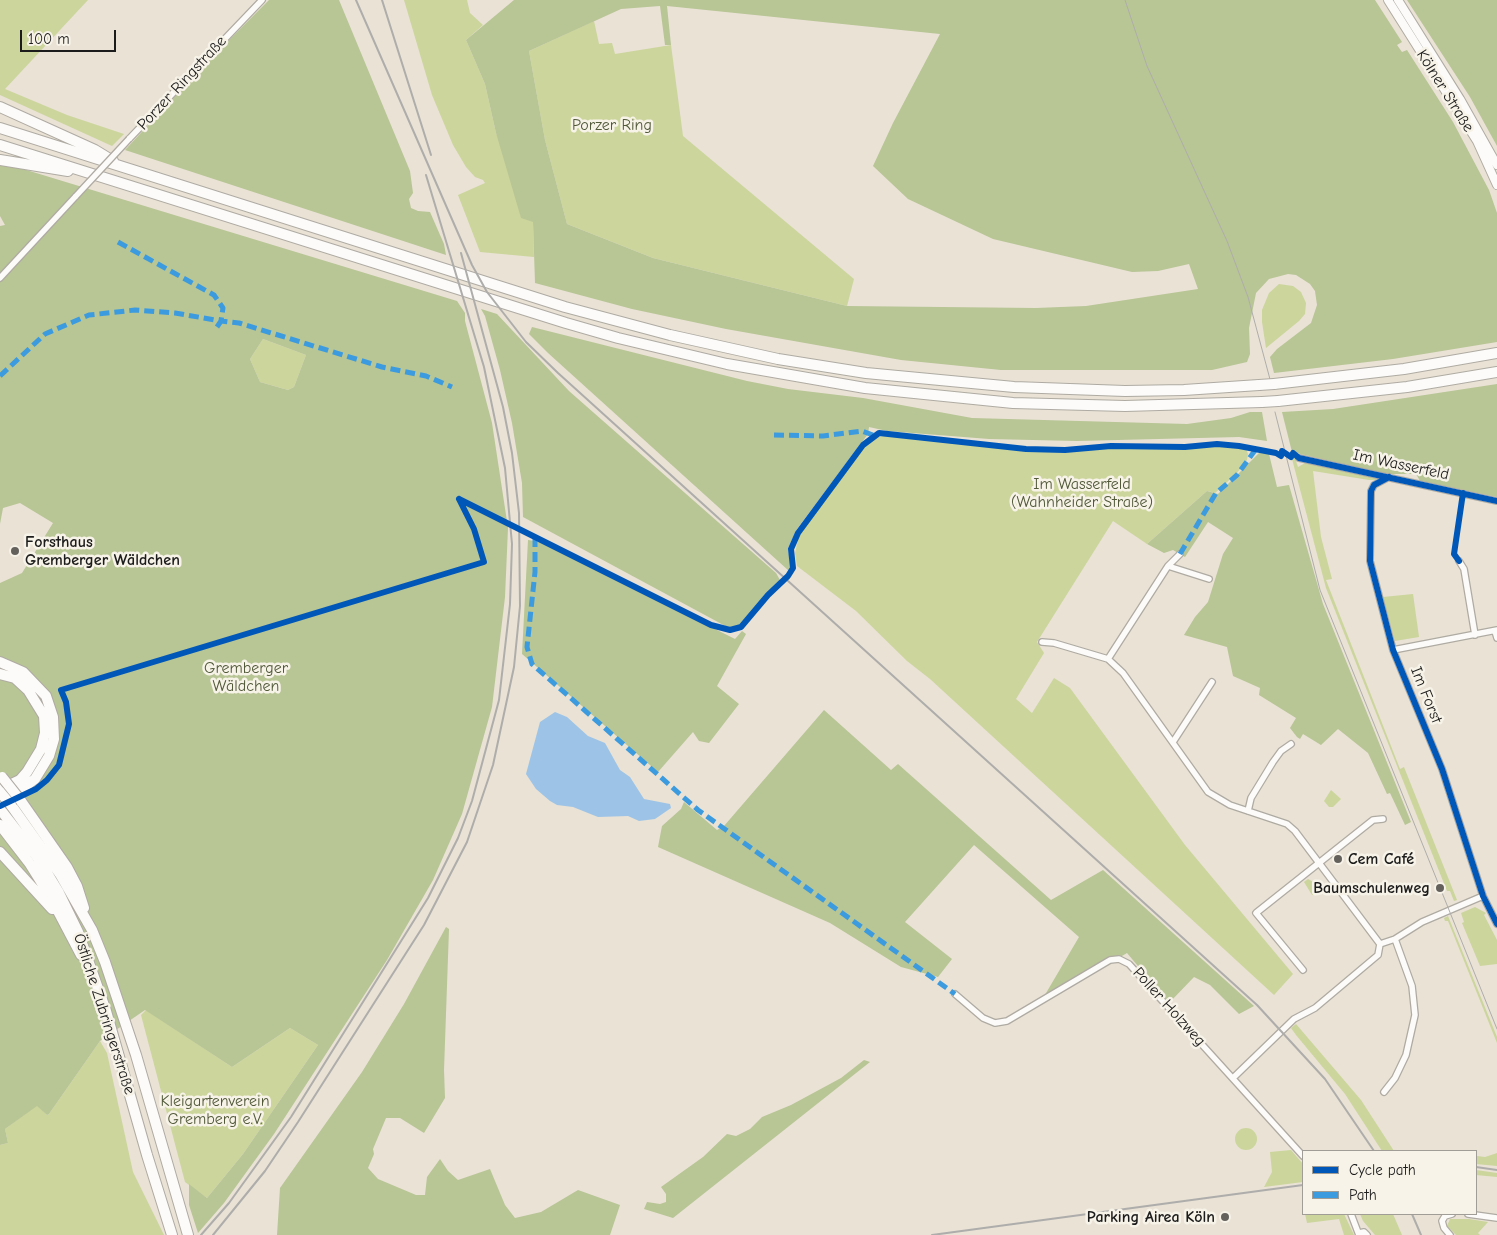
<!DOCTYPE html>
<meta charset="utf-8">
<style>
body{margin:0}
#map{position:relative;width:1497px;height:1235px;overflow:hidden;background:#e9e2d5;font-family:"Comic Neue",sans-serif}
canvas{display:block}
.legend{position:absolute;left:1302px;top:1150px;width:175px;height:65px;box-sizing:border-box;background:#f7f3e8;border:1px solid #9f9d96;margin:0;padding:6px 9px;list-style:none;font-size:15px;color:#1c1c1c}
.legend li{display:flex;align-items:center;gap:10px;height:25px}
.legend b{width:25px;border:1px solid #9f9d96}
.scale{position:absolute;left:20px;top:30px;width:96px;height:22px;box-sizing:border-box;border:2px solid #1c1c1c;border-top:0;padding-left:6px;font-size:15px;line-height:18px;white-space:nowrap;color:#1c1c1c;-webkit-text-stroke:4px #f7f3e8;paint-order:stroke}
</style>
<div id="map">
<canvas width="1497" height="1235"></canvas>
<ul class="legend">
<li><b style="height:6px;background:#0057b8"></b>Cycle path</li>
<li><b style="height:6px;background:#3c9bdf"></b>Path</li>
</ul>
<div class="scale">100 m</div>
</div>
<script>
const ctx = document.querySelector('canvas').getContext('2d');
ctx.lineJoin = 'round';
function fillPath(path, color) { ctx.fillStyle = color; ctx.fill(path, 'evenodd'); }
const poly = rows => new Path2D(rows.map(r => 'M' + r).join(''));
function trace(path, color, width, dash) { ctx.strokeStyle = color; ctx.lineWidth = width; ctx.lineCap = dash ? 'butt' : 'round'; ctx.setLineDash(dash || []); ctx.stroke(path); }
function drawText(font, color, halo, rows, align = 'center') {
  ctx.font = font + ' "Comic Neue",sans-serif'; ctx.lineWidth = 5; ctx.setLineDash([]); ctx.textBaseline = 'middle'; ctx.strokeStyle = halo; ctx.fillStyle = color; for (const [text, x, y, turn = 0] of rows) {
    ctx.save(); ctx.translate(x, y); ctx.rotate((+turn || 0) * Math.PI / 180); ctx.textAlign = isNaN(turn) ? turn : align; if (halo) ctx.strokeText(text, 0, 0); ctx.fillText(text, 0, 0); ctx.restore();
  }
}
const green = poly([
 [0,0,88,0,5,89,67,115,124,134,112,146,0,95],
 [404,0,467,0,470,13,483,25,466,40,485,84,496,133,533,222,534,257,480,252,458,195,485,183,483,180,475,177,466,167,453,145,432,95],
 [594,21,599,44,612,43,615,54,671,45,683,136,854,279,847,306,653,258,567,224,545,140,529,51],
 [1279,284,1293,286,1301,292,1306,303,1305,314,1299,321,1266,348,1262,322,1262,310,1269,293],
 [263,339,306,355,294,387,288,390,260,382,250,359],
 [888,435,1026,451,1065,452,1111,448,1185,449,1217,446,1246,449,1248,454,1247,460,1237,473,1215,493,1207,491,1147,544,1113,521,1037,642,1044,653,1016,699,1032,713,1054,678,1070,688,1185,845,1293,974,1274,995,930,679,907,661,856,611,797,566,795,553,799,535,867,443,878,437],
 [1295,458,1298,467,1307,462,1377,477,1376,480,1369,480,1313,471,1321,537,1332,579,1326,580,1400,769,1404,767,1457,900,1454,901,1450,891,1447,891,1326,588,1292,459],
 [1413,594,1419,637,1395,641,1383,597],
 [1331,790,1341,799,1333,807,1329,807,1324,801],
 [1308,879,1320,886,1321,891,1318,895,1312,895,1304,882],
 [1475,907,1486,913,1484,915,1497,940,1497,964,1480,966,1462,923,1464,922,1461,913],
 [1448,916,1497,1037,1497,1043,1448,921,1445,921,1444,918],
 [146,1010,232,1067,290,1028,318,1045,243,1154,207,1198,185,1182,141,1015],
 [1296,1024,1361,1100,1394,1151,1382,1151,1345,1094,1296,1035,1291,1028],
 [100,1041,107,1053,133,1172,164,1235,0,1235,0,1145,8,1143,5,1129,37,1105,47,1115,49,1114],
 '1235 1139a11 11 0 1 1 22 0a11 11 0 1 1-22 0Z',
 [1291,1150,1303,1164,1303,1182,1264,1187,1272,1172,1270,1152],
 [1497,1153,1497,1166,1476,1164,1477,1156,1485,1157],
 [1476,1170,1497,1173,1497,1177,1476,1175],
 [1305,1214,1344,1214,1354,1235,1344,1235,1339,1219,1307,1223],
 [1360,1214,1393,1214,1402,1235,1375,1235,1363,1221],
 [1450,1219,1469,1219,1488,1222,1478,1233,1480,1235,1456,1235,1447,1226]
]);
const forest = poly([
 [269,0,339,0,410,171,413,193,409,199,411,208,418,211,430,212,444,244,446,255,125,150,203,66],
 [514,0,1375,0,1402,42,1397,45,1402,52,1407,50,1453,122,1489,190,1497,213,1497,342,1393,359,1274,373,1270,357,1277,349,1311,323,1317,305,1315,291,1310,284,1296,275,1288,274,1269,279,1256,293,1249,328,1250,354,1247,362,1212,370,1001,370,901,360,726,329,632,309,535,283,533,222,521,218,496,133,485,84,466,40],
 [660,6,665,45,671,45,667,6,940,34,893,123,873,166,908,199,993,239,1132,272,1158,271,1189,264,1198,289,1086,306,1036,308,847,306,653,258,567,224,545,140,529,51,621,9],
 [1407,0,1497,0,1497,146,1470,97],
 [0,162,457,301,465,313,465,321,492,423,508,528,505,597,492,707,462,814,433,880,387,960,274,1134,224,1203,198,1233,189,1205,189,1184,207,1198,243,1154,318,1045,290,1028,232,1067,145,1010,100,1041,49,1114,47,1115,37,1106,5,1129,8,1143,0,1145,0,583,22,573,53,523,20,503,3,508,0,524,0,226,5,225,0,216],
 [263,339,306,355,294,387,288,390,260,382,250,359],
 [481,309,497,314,569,391,776,573,780,580,736,628,729,628,523,517,522,483,512,423,500,370,485,316],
 [532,327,747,381,788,389,863,398,972,418,1187,424,1231,418,1250,412,1262,412,1267,441,1239,437,1077,441,989,439,887,431,869,427,868,434,797,529,788,548,791,567,789,571,548,353,529,334],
 [1497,384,1497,497,1420,481,1416,474,1386,474,1292,452,1282,412,1333,409],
 [1261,451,1269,454,1277,487,1289,485,1323,604,1411,822,1405,825,1390,793,1387,794,1368,753,1338,729,1321,745,1303,734,1300,739,1297,737,1290,728,1296,718,1259,695,1260,688,1233,676,1227,647,1184,635,1195,617,1208,602,1223,554,1233,538,1208,522,1185,557,1173,550,1164,553,1147,544,1207,491,1218,494],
 [528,540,541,542,735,639,742,631,746,634,717,686,739,704,709,743,699,741,693,732,658,772,522,654],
 [824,710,891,770,898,764,1051,900,1103,870,1254,1006,1239,1014,1210,985,1194,977,1169,1003,1127,953,1039,1005,1079,937,974,845,905,922,952,959,938,977,901,967,830,923,658,847,662,826,681,809,684,802,717,830,724,826],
 [446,927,449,929,444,1070,445,1098,424,1133,400,1118,386,1118,373,1149,374,1154,368,1168,378,1179,416,1195,425,1195,427,1177,440,1159,448,1171,458,1180,490,1169,505,1205,515,1218,541,1212,578,1190,620,1205,610,1235,277,1235,280,1188,362,1072,404,1004],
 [864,1060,870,1062,673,1218,644,1209,647,1202,660,1204,666,1202,666,1194,661,1187,703,1157,727,1134,736,1136,750,1129,762,1117,791,1105,841,1078]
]);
const water = poly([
 [555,712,567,717,588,736,605,743,620,770,630,777,644,799,670,804,671,808,655,819,639,821,628,816,598,817,573,807,557,805,550,801,536,789,526,774,540,722]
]);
const street = poly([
 [129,139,262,0],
 [0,278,76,196],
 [1299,458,1497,501],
 [1389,477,1374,485,1371,491,1370,561,1393,650,1442,769,1483,896,1497,924],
 [1459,561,1464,569,1475,635],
 [1168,566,1209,579],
 [1495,631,1497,638],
 [1042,642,1054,643,1108,659,1123,673,1208,792,1230,805,1287,824,1295,831,1380,944],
 [1393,650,1497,630],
 [1108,659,1168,566,1180,554],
 [1173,742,1212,682],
 [1248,811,1251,798,1273,762,1281,751,1291,744],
 [1380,944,1395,939,1422,922,1483,896],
 [1303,970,1256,913,1373,820,1383,819],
 [955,994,983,1018,995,1023,1007,1021,1110,960,1119,959,1129,964,1303,1156],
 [1233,1078,1294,1019,1315,1008,1378,955,1380,944],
 [1384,1092,1395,1078,1406,1055,1415,1015,1412,986,1395,939],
 [1351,1214,1359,1235],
 [1468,1214,1497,1218],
 [1359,1233,1364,1232,1367,1235],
 [1450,1235,1444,1228,1442,1221,1445,1216,1452,1214]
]);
const secondary = poly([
 [1388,0,1477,141,1497,185],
 [1398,0,1460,99,1497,165]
]);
const highway = poly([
 [0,107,95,150,113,161],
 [0,128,565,307,670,335,778,359,866,373,1014,387,1125,391,1184,390,1259,385],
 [0,145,566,323,618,338,727,364,865,388,1013,403,1125,406,1262,402],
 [0,160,68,171],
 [1274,384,1404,369,1497,353],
 [1278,401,1407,387,1497,372],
 [0,662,23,672,46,696,53,717,54,739,49,756,35,779,12,796,0,800],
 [0,674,15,678,28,690,44,716,45,733,41,749,27,772,20,780,3,788],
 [21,801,67,867,77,886,84,908],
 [11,805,60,874,92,930,105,962,136,1055,188,1235],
 [0,809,38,858,58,891,78,932,106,1011,147,1155,172,1235],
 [0,825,30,864,50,896,81,955],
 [0,852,52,909]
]);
const tram = poly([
 [1125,0,1147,66,1227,241,1248,297,1271,383],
 [1275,412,1320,590,1497,1029]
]);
const rail = poly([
 [356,0,472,265,487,292,526,342,558,373,1257,1005,1325,1079,1374,1151],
 [382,0,431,155],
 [1476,1167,1497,1170],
 [1412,1214,1421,1235],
 [201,1235,229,1203,291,1117,428,898,458,838,472,801,499,700,510,604,512,544,505,468,484,367,426,175],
 [213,1235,265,1171,298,1122,424,925,467,842,493,765,514,667,520,606,519,513,512,453,503,407,461,253],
 [932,1235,1303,1185]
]);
const streetBridge = poly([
 [76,196,129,139]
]);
const highwayBridge = poly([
 [1259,385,1274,384],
 [1262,402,1278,401],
 [2,777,21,801],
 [0,792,11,805]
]);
const quiet = poly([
 [118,242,214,295,223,308,221,321,239,323,382,367,426,376,452,387],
 [0,376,45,334,89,315,135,310,175,313,221,321,217,327],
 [774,435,823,436,862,431,873,435],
 [535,537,535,572,527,647,532,664,698,810,955,994],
 [1180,554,1216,493,1237,475,1256,449]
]);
const cycleway = poly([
 [1389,477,1374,485,1371,491,1370,561,1393,650,1442,769,1483,896,1497,924],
 [459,499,711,625,730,630,741,627,768,595,788,576,793,568,791,549,798,533,863,445,879,433,1026,449,1065,450,1111,446,1185,447,1217,444,1239,446,1276,453,1281,456,1282,451,1291,457,1293,453,1299,458,1497,501],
 [1459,561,1454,554,1463,493],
 [0,806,36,789,47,780,59,765,69,724,66,702,61,690,484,562,474,529,459,499]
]);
const markers = [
 [15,551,5,"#64615d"],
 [1338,859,5,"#64615d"],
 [1440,888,5,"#64615d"],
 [1225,1217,5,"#64615d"]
];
const streetNames = [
 ["Porzer Ringstraße",182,83,-47],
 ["Kölner Straße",1445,91,58],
 ["Im Wasserfeld",1401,465,12],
 ["Im Forst",1426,695,68],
 ["Poller Holzweg",1169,1007,48],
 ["Östliche Zubringerstraße",104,1014,72]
];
const parkNames = [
 ["Porzer Ring",612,125],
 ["Im Wasserfeld",1082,484],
 ["(Wahnheider Straße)",1082,502],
 ["Gremberger",246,668],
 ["Wäldchen",246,686],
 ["Kleigartenverein",215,1101],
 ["Gremberg e.V.",215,1119]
];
const poiNames = [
 ["Forsthaus",25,542],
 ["Gremberger Wäldchen",25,560],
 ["Cem Café",1348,859],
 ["Baumschulenweg",1430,888,"right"],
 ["Parking Airea Köln",1215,1217,"right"]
];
fillPath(green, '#ccd59c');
fillPath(forest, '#b8c595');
fillPath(water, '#9dc4e6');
trace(street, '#afaba3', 8);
trace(secondary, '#afaba3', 10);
trace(highway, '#afaba3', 12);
trace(street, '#fcfbf9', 5.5);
trace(secondary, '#fcfbf9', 8);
trace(highway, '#fcfbf9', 10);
trace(tram, '#aeadab', 1);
trace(rail, '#aeadab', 2);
trace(streetBridge, '#afaba3', 8, []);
trace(highwayBridge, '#afaba3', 12, []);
trace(streetBridge, '#fcfbf9', 5.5);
trace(highwayBridge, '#fcfbf9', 10);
trace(quiet, '#3c9bdf', 5, [10, 5]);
trace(cycleway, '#0057b8', 6);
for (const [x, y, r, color] of markers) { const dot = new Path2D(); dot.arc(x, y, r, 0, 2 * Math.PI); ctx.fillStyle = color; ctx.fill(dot); trace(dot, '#f7f3e8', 2); }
drawText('16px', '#1c1c1c', '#f7f3e8', streetNames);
drawText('16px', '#515939', '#f7f3e8', parkNames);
drawText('bold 16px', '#1c1c1c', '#f7f3e8', poiNames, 'left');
</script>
